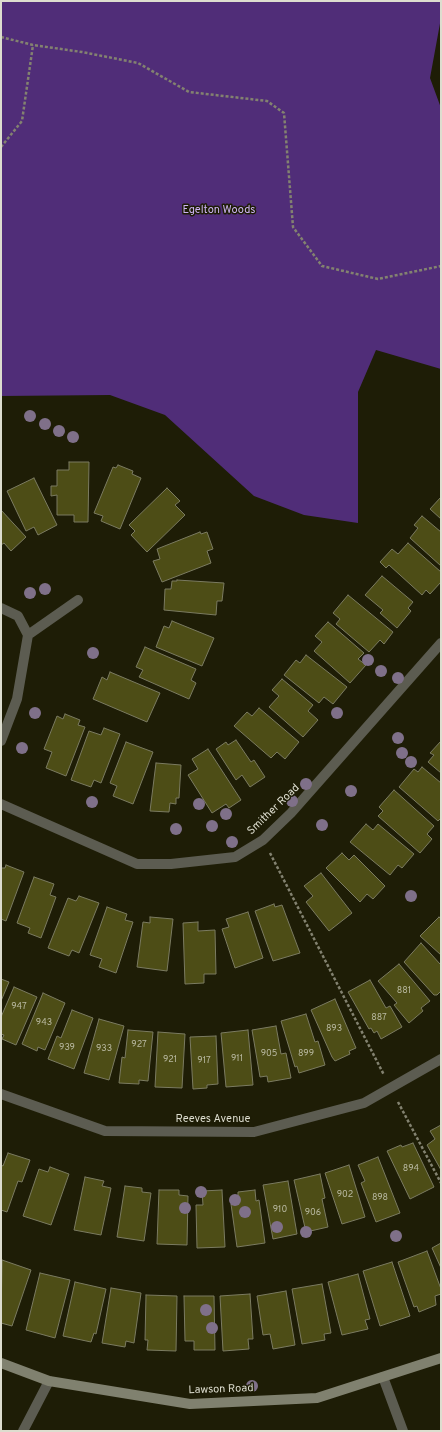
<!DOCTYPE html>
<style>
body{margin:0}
#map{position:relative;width:442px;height:1432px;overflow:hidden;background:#1e1d06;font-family:Overpass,sans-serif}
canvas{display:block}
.frame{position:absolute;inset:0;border:2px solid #ddddcf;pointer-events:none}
</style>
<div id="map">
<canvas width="442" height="1432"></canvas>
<div class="frame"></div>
</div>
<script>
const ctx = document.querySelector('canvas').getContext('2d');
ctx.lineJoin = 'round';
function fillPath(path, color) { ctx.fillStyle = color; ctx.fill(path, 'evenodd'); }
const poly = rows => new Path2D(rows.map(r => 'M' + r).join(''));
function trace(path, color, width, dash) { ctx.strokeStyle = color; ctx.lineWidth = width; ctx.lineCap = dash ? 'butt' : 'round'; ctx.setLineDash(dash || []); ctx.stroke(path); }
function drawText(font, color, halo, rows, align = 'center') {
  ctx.font = font + ' Overpass,sans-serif'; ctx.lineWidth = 3; ctx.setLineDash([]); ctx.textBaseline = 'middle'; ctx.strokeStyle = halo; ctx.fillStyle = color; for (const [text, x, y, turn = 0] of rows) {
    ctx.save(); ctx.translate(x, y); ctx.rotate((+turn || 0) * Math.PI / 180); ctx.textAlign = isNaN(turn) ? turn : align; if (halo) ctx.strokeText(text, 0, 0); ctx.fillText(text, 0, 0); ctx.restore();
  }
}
const forest = poly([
 [1,1,440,1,441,18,430,78,441,108,441,369,376,350,358,392,358,523,304,515,254,496,165,415,110,395,1,396]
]);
const building = poly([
 [69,462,89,462,88,522,74,522,74,515,57,515,57,495,51,496,51,486,57,486,57,470,69,470,69,462],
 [118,465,133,471,132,474,141,478,120,529,101,521,103,516,94,513,113,467,116,468,118,465],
 [34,478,57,525,38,535,34,527,26,531,7,491,34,478],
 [167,488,180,501,175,505,185,515,147,552,131,535,135,531,129,525,167,488],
 [441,497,441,519,430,509,441,497],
 [1,510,26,537,11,551,4,543,1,545,1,510],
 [422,516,441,532,441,566,410,538,418,528,414,525,422,516],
 [200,532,201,534,207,532,213,549,207,551,211,563,162,582,153,561,160,559,157,549,200,532],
 [408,543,441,572,441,582,430,594,426,590,422,595,389,565,386,568,380,562,392,549,398,554,408,543],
 [382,576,413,602,408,608,411,611,397,628,380,613,383,610,365,595,382,576],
 [177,580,224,583,222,601,217,601,216,615,164,610,165,589,171,589,172,581,177,581,177,580],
 [348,595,393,632,384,644,380,640,369,652,336,624,340,619,333,613,348,595],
 [172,621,214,638,202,666,156,647,164,626,169,628,172,621],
 [328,622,364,653,358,659,366,665,350,683,314,651,322,642,315,636,328,622],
 [145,647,196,669,191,680,196,683,189,699,139,677,143,670,136,667,145,647],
 [306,655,347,687,333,704,324,697,319,703,284,675,296,660,300,663,306,655],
 [110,672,160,693,147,722,93,699,102,677,107,680,110,672],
 [282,679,313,705,308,711,318,720,303,737,269,707,279,696,272,690,282,679],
 [259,708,299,742,285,759,277,752,271,758,234,726,247,712,252,716,259,708],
 [65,714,80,720,78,725,85,727,66,776,46,768,52,752,44,749,57,716,63,719,65,714],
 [104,728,120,734,101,783,94,780,91,787,71,780,89,731,101,735,104,728],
 [236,740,251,762,254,760,265,777,250,787,242,775,236,780,216,749,226,742,228,745,236,740],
 [441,741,441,773,428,762,434,755,430,753,441,741],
 [126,742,153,752,133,804,113,796,117,786,110,783,126,742],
 [208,749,241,800,229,808,226,804,212,813,188,775,198,769,192,759,208,749],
 [156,763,181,765,179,798,176,798,176,804,170,803,169,812,150,811,156,763],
 [422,767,441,783,441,818,438,821,399,787,414,769,418,772,422,767],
 [394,790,434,826,427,834,432,839,420,853,378,816,383,811,379,807,394,790],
 [366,824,373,830,378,824,414,854,402,868,398,865,390,875,350,842,366,824],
 [342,853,349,860,354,855,385,886,373,899,367,894,360,902,326,868,342,853],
 [6,865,24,872,6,921,1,919,1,868,5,868,6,865],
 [321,873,352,913,329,931,306,902,313,896,304,886,321,873],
 [34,877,54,884,50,895,56,897,41,938,28,933,30,928,17,923,34,877],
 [79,896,99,903,79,953,72,950,69,956,48,948,68,898,76,901,79,896],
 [274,904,275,907,282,905,300,953,273,961,255,911,274,904],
 [107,907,127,914,125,920,133,922,116,973,99,967,102,959,90,955,107,907],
 [248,912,263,958,235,968,222,929,229,927,226,919,248,912],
 [150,917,173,919,167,971,137,967,143,922,150,923,150,917],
 [439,917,441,919,441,955,420,936,439,917],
 [198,922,198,931,215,930,216,974,204,974,204,983,185,984,183,923,198,922],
 [421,943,440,964,441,963,441,991,437,995,434,995,404,962,421,943],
 [399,964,430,1001,421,1008,423,1011,409,1023,394,1005,397,1003,378,981,399,964],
 [1,979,9,982,1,1001,1,979],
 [370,980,386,1008,390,1006,402,1027,381,1039,377,1031,374,1033,371,1028,369,1029,348,992,370,980],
 [14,987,37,997,16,1045,2,1039,4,1035,1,1034,1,1017,14,987],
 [43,993,65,1003,45,1050,38,1047,37,1051,22,1044,43,993],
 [335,999,356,1048,349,1051,350,1054,335,1061,332,1057,311,1010,335,999],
 [72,1010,93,1018,74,1069,48,1059,57,1036,61,1038,72,1010],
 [306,1014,315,1042,318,1041,325,1065,299,1073,297,1066,295,1067,281,1021,306,1014],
 [99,1019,124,1026,109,1080,84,1073,99,1019],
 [276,1026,281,1054,286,1053,291,1078,268,1082,267,1076,260,1077,252,1030,276,1026],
 [128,1030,153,1032,148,1081,139,1080,139,1084,119,1083,122,1057,125,1058,128,1030],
 [248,1030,253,1085,226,1087,221,1033,248,1030],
 [158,1032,185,1034,182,1088,155,1087,158,1032],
 [216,1036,218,1084,207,1085,207,1088,193,1089,190,1037,216,1036],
 [441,1125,441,1170,427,1145,435,1139,430,1131,441,1125],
 [413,1143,434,1187,410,1199,387,1151,401,1145,402,1147,413,1143],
 [8,1153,30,1160,22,1182,18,1181,7,1212,1,1210,1,1165,3,1166,8,1153],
 [378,1157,400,1213,376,1222,361,1183,365,1181,358,1165,378,1157],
 [349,1165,365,1217,342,1224,325,1173,349,1165],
 [50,1167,69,1174,51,1225,23,1216,39,1169,48,1172,50,1167],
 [320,1174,325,1198,322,1199,328,1227,306,1232,294,1180,320,1174],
 [85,1177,104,1181,102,1186,111,1188,101,1235,74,1230,85,1177],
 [288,1181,297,1234,273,1239,263,1185,288,1181],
 [125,1186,142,1188,142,1192,151,1193,144,1241,117,1237,125,1186],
 [159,1190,179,1190,179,1195,188,1196,187,1245,157,1244,159,1190],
 [222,1190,225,1247,197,1248,196,1205,203,1205,202,1191,222,1190],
 [255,1190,256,1201,259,1200,265,1243,237,1247,231,1204,238,1201,238,1192,255,1190],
 [441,1243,441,1268,432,1248,441,1243],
 [427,1251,441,1289,441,1294,435,1296,436,1305,419,1312,417,1306,414,1307,398,1262,427,1251],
 [2,1260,31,1270,12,1326,1,1323,2,1260],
 [392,1262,410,1316,380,1326,363,1271,392,1262],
 [40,1273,70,1280,55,1338,26,1330,40,1273],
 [358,1274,370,1319,365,1320,368,1329,342,1335,328,1282,358,1274],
 [75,1282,106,1289,96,1334,94,1333,91,1342,63,1336,75,1282],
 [322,1284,331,1333,324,1334,325,1340,302,1344,292,1289,322,1284],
 [111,1288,141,1293,134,1343,126,1341,125,1347,102,1343,111,1288],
 [286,1291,295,1345,273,1349,270,1334,263,1335,257,1296,286,1291],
 [250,1294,253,1339,248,1339,249,1349,223,1351,220,1296,250,1294],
 [146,1295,177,1296,176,1351,147,1350,148,1340,145,1340,146,1295],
 [184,1296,214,1296,215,1350,194,1350,194,1341,185,1341,184,1296]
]);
const path = poly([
 [1,37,33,45,82,52,138,63,189,92,267,101,284,113,293,227,322,266,378,279,441,266],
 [1,147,22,121,33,45],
 [270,853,384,1075],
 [398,1102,441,1183]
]);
const street = poly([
 [1,608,18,616,28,635,17,699,1,741],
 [28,635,78,600],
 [1,804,137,864,171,864,235,857,263,840,291,813,441,643],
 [1,1094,105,1131,254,1132,364,1103,441,1059],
 [383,1377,403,1431],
 [23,1431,49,1381]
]);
const secondary = poly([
 [1,1363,49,1381,190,1404,317,1398,441,1358]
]);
const trees = [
 [30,416],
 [45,424],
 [59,431],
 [73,437],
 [45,589],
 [30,593],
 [93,653],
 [368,660],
 [381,671],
 [398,678],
 [35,713],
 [337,713],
 [398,738],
 [22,748],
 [402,753],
 [411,762],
 [306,784],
 [351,791],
 [292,801],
 [92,802],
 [199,804],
 [226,814],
 [322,825],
 [212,826],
 [176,829],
 [232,842],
 [411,896],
 [201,1192],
 [235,1200],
 [185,1208],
 [245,1212],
 [277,1227],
 [306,1232],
 [396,1236],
 [206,1310],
 [212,1328],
 [252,1386]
];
const numberNames = [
 ["881",404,991],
 ["947",19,1007],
 ["887",379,1018],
 ["943",44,1023],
 ["893",334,1029],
 ["927",139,1045],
 ["939",67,1048],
 ["933",104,1049],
 ["905",269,1054],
 ["899",306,1054],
 ["911",237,1059],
 ["921",170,1060],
 ["917",204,1061],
 ["894",411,1169],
 ["902",345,1195],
 ["898",380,1198],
 ["910",280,1210],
 ["906",313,1213]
];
const parkNames = [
 ["Egelton Woods",219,211]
];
const streetNames = [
 ["Smither Road",274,810,-44],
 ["Reeves Avenue",213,1120],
 ["Lawson Road",221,1390,-2]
];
fillPath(forest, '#502d78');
fillPath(building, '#4d4d16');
trace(building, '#7b7b61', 1);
trace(path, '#838270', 2.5, [3, 2]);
trace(street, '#5c5c51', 10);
trace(secondary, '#80816f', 10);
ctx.fillStyle = '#7f7089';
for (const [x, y] of trees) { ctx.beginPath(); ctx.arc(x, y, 6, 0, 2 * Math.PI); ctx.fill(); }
drawText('9px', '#b9b9a1', null, numberNames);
drawText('11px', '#ceb4f4', '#1e1d06', parkNames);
drawText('11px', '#ddddcf', '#1e1d06', streetNames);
</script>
